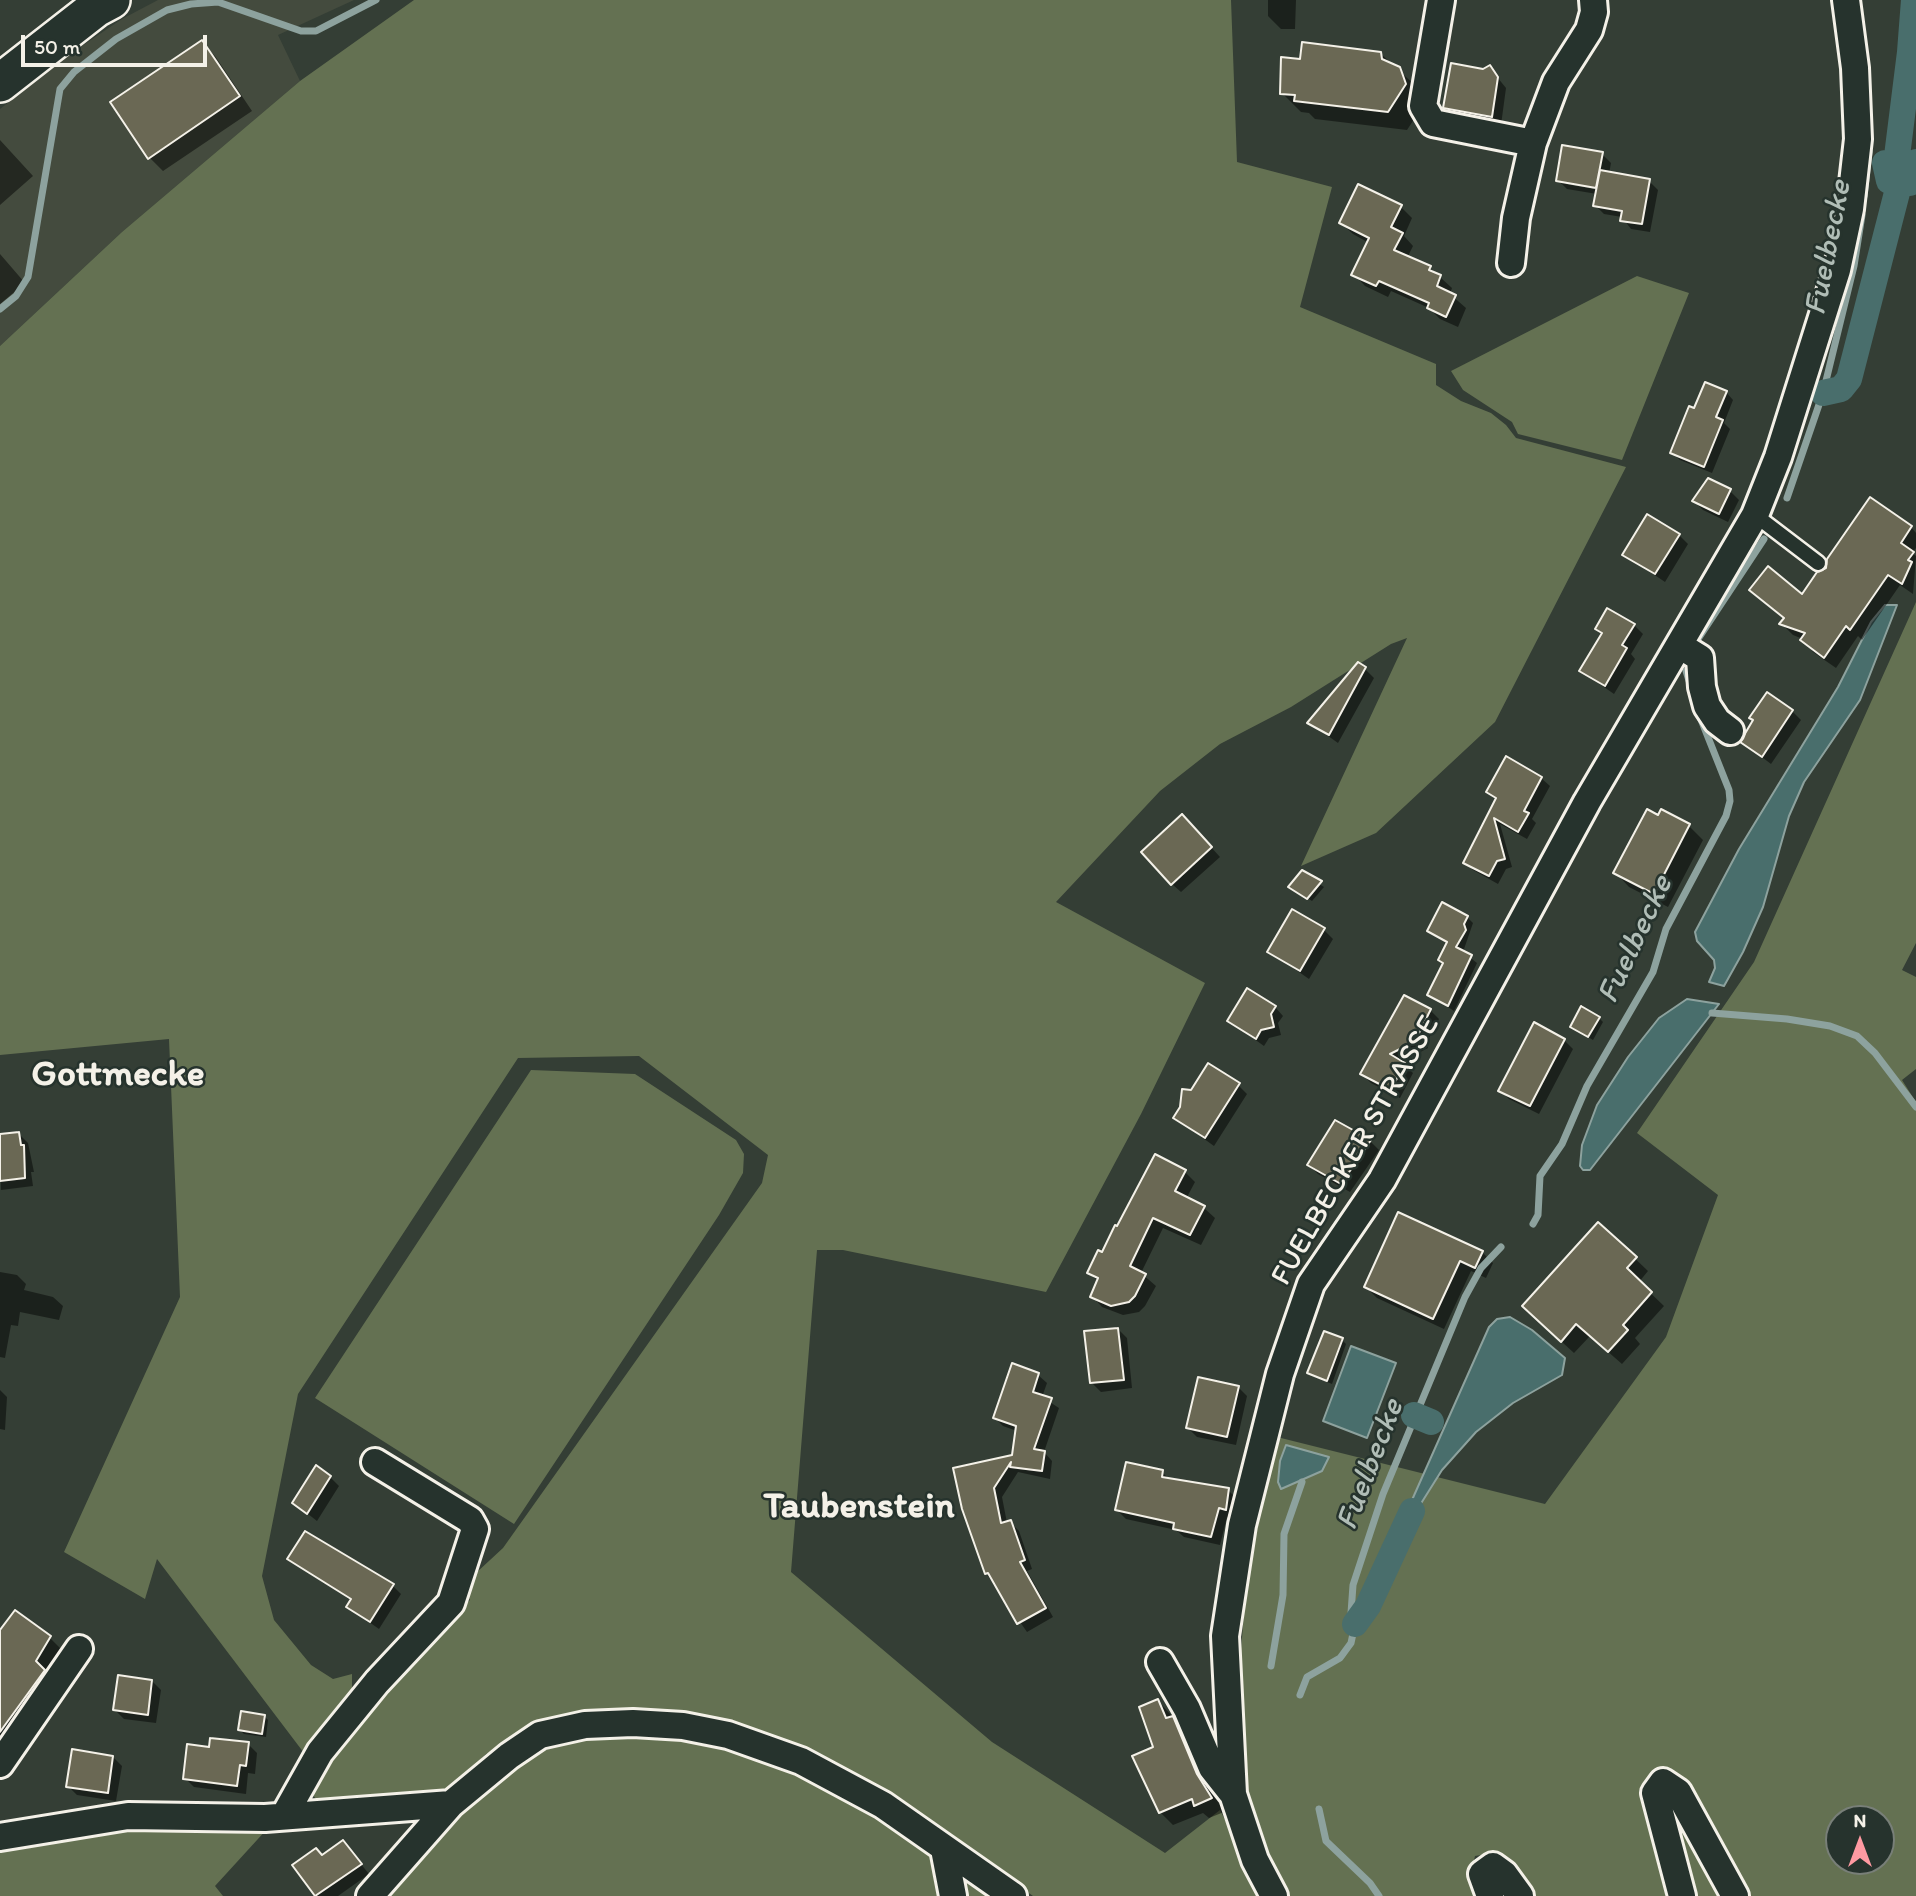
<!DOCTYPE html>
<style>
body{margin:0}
#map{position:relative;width:1916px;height:1896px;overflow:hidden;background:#343e35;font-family:Itim,sans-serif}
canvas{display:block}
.north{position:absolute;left:1825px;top:1805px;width:70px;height:70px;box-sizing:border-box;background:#26332d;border:2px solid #787f78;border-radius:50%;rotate:0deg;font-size:19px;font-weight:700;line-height:28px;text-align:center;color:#f4f1e8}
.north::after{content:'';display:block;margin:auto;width:24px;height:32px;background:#ff9aa2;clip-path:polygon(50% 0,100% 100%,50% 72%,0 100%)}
.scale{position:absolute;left:21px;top:35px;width:186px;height:32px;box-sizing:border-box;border:4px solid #f4f1e8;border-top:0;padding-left:9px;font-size:21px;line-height:24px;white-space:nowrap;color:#f4f1e8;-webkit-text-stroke:5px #26332d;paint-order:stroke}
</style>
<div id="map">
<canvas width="1916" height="1896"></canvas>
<div class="north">N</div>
<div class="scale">50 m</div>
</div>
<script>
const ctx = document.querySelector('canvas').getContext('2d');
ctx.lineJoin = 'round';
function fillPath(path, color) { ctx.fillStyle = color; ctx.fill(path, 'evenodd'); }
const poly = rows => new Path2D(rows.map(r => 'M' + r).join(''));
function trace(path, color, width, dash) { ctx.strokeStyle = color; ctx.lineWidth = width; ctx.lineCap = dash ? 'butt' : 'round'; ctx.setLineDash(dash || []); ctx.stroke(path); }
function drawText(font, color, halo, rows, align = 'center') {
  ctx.font = font + ' Itim,sans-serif'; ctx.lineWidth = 5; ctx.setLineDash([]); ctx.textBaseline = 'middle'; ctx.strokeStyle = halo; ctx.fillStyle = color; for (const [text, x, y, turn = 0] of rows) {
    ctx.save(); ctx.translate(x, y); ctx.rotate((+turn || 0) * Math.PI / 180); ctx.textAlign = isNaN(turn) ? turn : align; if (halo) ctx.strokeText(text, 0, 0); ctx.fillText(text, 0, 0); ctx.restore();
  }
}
const built = poly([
 [158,0,354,0,278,35,300,81,122,232,0,346,0,109,70,54,122,19]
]);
const green = poly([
 [414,0,1231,0,1237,162,1332,187,1300,307,1436,364,1436,385,1461,401,1491,413,1506,425,1516,438,1626,467,1495,722,1376,833,1301,866,1407,638,1391,644,1291,707,1220,744,1160,791,1056,902,1205,983,1141,1114,1046,1292,843,1250,817,1250,791,1572,992,1742,1165,1853,1220,1810,1263,1896,1033,1896,956,1841,742,1728,531,1730,486,1754,452,1786,444,1790,317,1801,312,1793,327,1759,412,1656,470,1600,463,1585,503,1548,762,1183,768,1155,639,1056,518,1058,298,1394,262,1576,274,1620,311,1665,333,1679,352,1674,352,1695,304,1753,157,1559,145,1599,64,1552,180,1297,169,1039,0,1055,0,346,122,232,300,81],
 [1637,276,1689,293,1622,460,1518,434,1512,422,1463,390,1451,371],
 [1916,602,1916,943,1902,970,1916,977,1916,1069,1902,1080,1916,1102,1916,1896,1532,1896,1501,1860,1487,1854,1475,1856,1472,1868,1481,1896,1284,1896,1254,1826,1240,1762,1237,1701,1245,1600,1261,1504,1277,1437,1545,1504,1666,1337,1718,1195,1637,1133,1754,962],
 [1839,1819,1881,1819,1881,1861,1839,1861],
 [531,1070,635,1074,736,1140,744,1154,743,1173,719,1215,514,1524,315,1398],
 [597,1734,677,1735,734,1749,781,1768,880,1817,1000,1896,385,1896,474,1798,534,1746],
 [104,1827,268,1828,215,1886,223,1896,0,1896,0,1846]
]);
const water = poly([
 [1885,605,1897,605,1860,700,1804,782,1789,816,1763,907,1743,952,1724,986,1709,982,1715,968,1714,960,1697,941,1695,932,1739,849,1838,687,1871,622,1885,605],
 [1687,999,1719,1004,1590,1170,1583,1170,1580,1166,1582,1145,1597,1105,1628,1057,1659,1018,1687,999],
 [1510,1317,1532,1330,1565,1358,1562,1375,1513,1403,1476,1432,1442,1470,1415,1513,1408,1509,1489,1327,1497,1319,1510,1317],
 [1351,1346,1396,1363,1367,1438,1323,1421,1351,1346],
 [1286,1445,1329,1457,1322,1471,1281,1489,1278,1482,1280,1461,1286,1445]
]);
const shadow = poly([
 [1268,0,1296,0,1295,29,1281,29,1268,16],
 [201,42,215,56,252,111,163,171,149,157],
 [1380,53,1418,88,1424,104,1407,130,1315,119,1309,113,1301,112,1282,93,1301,61],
 [1489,67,1506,88,1501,125,1454,117,1445,108],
 [0,140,33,176,0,205],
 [1602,154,1611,163,1609,174,1649,181,1658,190,1650,232,1631,229,1622,217,1604,214,1595,205,1597,194,1567,189,1558,180],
 [1566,181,1605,187,1605,191,1566,184],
 [1401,207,1412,218,1404,236,1413,246,1407,258,1430,268,1452,288,1450,294,1466,308,1458,327,1440,319,1429,308,1391,291,1388,297,1365,286,1354,274,1369,243,1353,234,1341,223],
 [0,254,25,283,0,304],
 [1726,392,1733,400,1724,423,1730,429,1712,473,1680,460,1672,453,1695,410],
 [1730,491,1739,500,1728,522,1703,510,1694,501],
 [1911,527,1916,533,1916,548,1912,553,1916,556,1913,594,1900,585,1862,640,1858,636,1836,668,1813,652,1803,639,1793,635,1782,624,1785,620,1751,590,1802,596],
 [1679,535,1688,544,1665,582,1625,555],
 [1634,625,1643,634,1631,654,1635,659,1614,694,1581,671,1603,635,1597,629],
 [1365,669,1374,678,1338,743,1310,723],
 [1792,711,1801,720,1771,764,1742,742,1754,721],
 [1541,778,1550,786,1532,819,1536,823,1527,839,1500,824,1512,867,1506,869,1498,884,1473,870,1465,862,1497,800,1488,791],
 [1191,825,1220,857,1181,892,1172,884],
 [1689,826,1703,840,1668,907,1629,887,1616,873],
 [1302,873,1324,887,1312,901,1291,887],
 [1467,917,1473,923,1463,952,1477,963,1454,1011,1430,995,1445,964,1448,944,1429,931],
 [1324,930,1333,939,1309,979,1269,951],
 [1275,1007,1283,1016,1278,1023,1281,1035,1269,1038,1264,1046,1229,1021],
 [1430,1010,1439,1019,1427,1042,1428,1048,1401,1062,1413,1073,1400,1098,1371,1083,1362,1074],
 [1599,1018,1603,1022,1593,1040,1572,1027],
 [1564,1040,1573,1049,1539,1114,1509,1099,1500,1090],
 [1238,1085,1247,1094,1214,1146,1175,1118,1192,1092],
 [19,1134,28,1143,34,1172,31,1172,33,1186,1,1190,0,1136],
 [1370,1141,1379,1150,1350,1192,1318,1174,1309,1165],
 [1185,1172,1195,1182,1186,1199,1204,1208,1215,1218,1201,1245,1163,1228,1141,1273,1156,1286,1145,1306,1139,1312,1123,1315,1102,1307,1092,1296,1099,1282,1089,1273,1118,1228],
 [1599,1224,1648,1271,1639,1282,1664,1306,1635,1338,1640,1344,1622,1364,1590,1336,1574,1353,1537,1319],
 [1482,1252,1493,1263,1486,1278,1471,1271,1444,1329,1377,1298,1366,1287],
 [0,1272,17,1275,26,1284,24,1290,53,1297,63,1306,59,1320,20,1312,18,1326,11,1325,5,1358,0,1357],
 [1118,1329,1127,1338,1132,1388,1101,1392,1092,1383],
 [1342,1340,1346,1344,1332,1384,1313,1376,1309,1372],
 [1038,1375,1047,1383,1042,1397,1059,1408,1044,1452,1052,1461,1050,1479,1018,1472,1002,1497,1007,1523,1010,1522,1019,1531,1032,1569,1027,1571,1053,1617,1027,1632,986,1573,964,1508,1013,1456,1017,1431,1003,1426,995,1418],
 [1238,1387,1247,1396,1236,1445,1197,1437,1188,1428],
 [0,1390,7,1397,5,1430,0,1429],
 [1162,1472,1170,1480,1228,1490,1237,1499,1234,1518,1227,1517,1220,1545,1184,1537,1176,1530,1126,1519,1117,1510],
 [330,1477,339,1486,317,1521,294,1503],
 [289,1559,392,1585,401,1594,379,1629,348,1607,352,1601],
 [0,1632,50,1638,62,1650,0,1755],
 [152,1681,161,1690,156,1723,124,1719,115,1710],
 [1158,1701,1186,1731,1210,1789,1224,1812,1209,1818,1203,1813,1173,1825,1160,1812,1155,1748],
 [264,1716,268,1720,266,1737,244,1734,240,1730],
 [248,1744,257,1753,255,1774,248,1773,246,1794,194,1787,185,1778,210,1749],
 [113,1757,122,1766,116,1801,77,1795,68,1786],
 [343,1842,369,1874,338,1896,317,1896,295,1865,323,1857]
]);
const stream = poly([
 [1864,196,1869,152],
 [0,309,16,296,28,277,60,89,74,72,116,39,167,10,191,4,218,2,301,31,316,31,376,0],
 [1787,498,1823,393,1854,266,1862,215],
 [1694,645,1764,539],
 [1686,671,1691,687],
 [1712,1013,1787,1019,1830,1026,1857,1036,1875,1053,1916,1107],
 [1533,1224,1538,1215,1540,1176,1562,1144,1587,1086,1653,972,1666,929,1726,816,1730,801,1729,790,1698,712],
 [1271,1666,1283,1595,1284,1534,1302,1482],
 [1300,1695,1307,1677,1340,1658,1351,1643,1355,1624,1351,1613,1353,1585,1383,1494,1465,1297,1481,1268,1501,1247],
 [1319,1809,1326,1841,1370,1883,1379,1896]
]);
const canal = poly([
 [1914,0,1910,52,1916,53,1910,52,1896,164,1885,163,1889,181,1910,183,1916,162],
 [1823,393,1841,389,1849,379,1900,181],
 [1414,1415,1431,1422],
 [1355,1624,1368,1606,1412,1511]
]);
const building = poly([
 [202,40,240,96,148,159,110,102,202,40],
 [1302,42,1381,52,1382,59,1400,67,1406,84,1388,112,1294,101,1295,95,1280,94,1281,57,1300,59,1302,42],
 [1451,63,1483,69,1490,65,1498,77,1492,117,1443,108,1451,63],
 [1562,145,1603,152,1596,188,1556,181,1562,145],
 [1600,170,1650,179,1642,224,1620,221,1622,211,1593,206,1600,170],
 [1358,184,1402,205,1391,227,1403,233,1394,250,1431,266,1429,270,1441,275,1437,286,1456,295,1446,317,1427,308,1429,303,1379,281,1376,286,1351,275,1369,238,1339,223,1358,184],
 [1705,382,1727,391,1716,417,1723,420,1704,467,1670,453,1689,406,1694,408,1705,382],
 [1708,478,1731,489,1719,514,1692,501,1708,478],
 [1870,497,1912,526,1901,543,1914,552,1908,560,1912,562,1902,584,1888,575,1850,630,1846,626,1824,658,1800,640,1805,633,1779,624,1784,618,1749,590,1768,566,1802,594,1817,572,1826,568,1827,559,1870,497],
 [1647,514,1680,534,1655,574,1622,555,1647,514],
 [1607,608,1635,624,1622,645,1627,648,1605,686,1579,671,1602,633,1595,629,1607,608],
 [1358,662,1366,667,1329,735,1307,723,1358,662],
 [1767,692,1793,710,1762,757,1740,742,1753,720,1749,718,1767,692],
 [1506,756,1542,777,1524,811,1529,813,1518,832,1494,818,1505,859,1497,861,1489,876,1463,863,1496,798,1486,792,1506,756],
 [1647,809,1658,815,1661,809,1690,824,1654,894,1613,873,1647,809],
 [1182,814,1212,847,1171,885,1141,852,1182,814],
 [1302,870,1322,881,1307,899,1288,887,1302,870],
 [1442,902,1468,916,1464,924,1466,930,1456,947,1472,955,1448,1006,1427,995,1443,963,1438,960,1447,942,1427,931,1442,902],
 [1292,909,1325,928,1300,971,1267,952,1292,909],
 [1247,988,1276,1006,1271,1014,1274,1027,1261,1030,1256,1039,1227,1021,1247,988],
 [1404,995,1431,1009,1419,1033,1420,1039,1390,1054,1405,1063,1391,1090,1360,1074,1404,995],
 [1581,1006,1600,1017,1588,1037,1570,1027,1581,1006],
 [1534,1022,1565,1039,1530,1106,1498,1091,1534,1022],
 [1208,1063,1240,1083,1205,1138,1173,1118,1180,1107,1182,1089,1191,1090,1208,1063],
 [1335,1120,1371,1140,1341,1184,1307,1165,1335,1120],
 [19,1132,21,1145,24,1145,25,1178,0,1181,0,1134,19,1132],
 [1155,1154,1186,1170,1175,1191,1205,1206,1190,1235,1153,1218,1130,1266,1146,1274,1135,1296,1129,1302,1111,1306,1090,1297,1098,1278,1087,1273,1098,1250,1102,1252,1115,1225,1117,1226,1155,1154],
 [1398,1212,1483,1251,1475,1268,1460,1261,1433,1319,1364,1287,1398,1212],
 [1598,1222,1637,1257,1627,1268,1652,1292,1623,1325,1628,1330,1608,1352,1576,1324,1561,1342,1522,1306,1598,1222],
 [1118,1328,1124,1380,1090,1383,1084,1331,1118,1328],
 [1324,1331,1343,1338,1327,1381,1307,1373,1324,1331],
 [1012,1363,1039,1373,1033,1392,1052,1398,1034,1449,1045,1451,1042,1471,1010,1467,1011,1462,994,1488,1001,1523,1011,1520,1025,1560,1020,1562,1046,1608,1017,1624,988,1573,985,1574,962,1509,953,1468,1012,1455,1016,1426,993,1418,1012,1363],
 [1198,1377,1239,1386,1227,1437,1186,1428,1198,1377],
 [1126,1462,1163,1470,1162,1477,1229,1488,1226,1510,1219,1508,1211,1537,1173,1529,1174,1523,1115,1510,1126,1462],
 [316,1465,331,1476,307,1514,292,1503,316,1465],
 [305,1531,394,1584,370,1622,346,1607,351,1599,287,1559,305,1531],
 [15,1610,51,1636,36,1661,45,1670,0,1732,0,1630,15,1610],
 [118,1675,152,1680,148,1715,113,1710,118,1675],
 [1158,1699,1166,1718,1173,1716,1197,1774,1212,1798,1194,1806,1192,1799,1159,1813,1132,1756,1153,1747,1139,1707,1158,1699],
 [241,1711,265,1715,262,1734,238,1730,241,1711],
 [210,1738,249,1742,246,1766,240,1765,237,1786,183,1779,187,1744,209,1747,210,1738],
 [72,1749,113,1756,108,1793,66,1787,72,1749],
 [343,1840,362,1864,315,1896,292,1865,316,1848,322,1855,343,1840]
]);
const service = poly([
 [1755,515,1818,563]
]);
const minor = poly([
 [1441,0,1423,106,1433,123,1533,143],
 [1511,263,1516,218,1533,143,1556,82,1589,30,1594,12,1593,0],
 [1679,645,1700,658,1702,687,1707,706,1717,721,1730,731],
 [1160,1662,1187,1709,1212,1768,1231,1792],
 [0,1764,79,1649],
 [284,1816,320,1752,377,1682,451,1603,475,1529,470,1520,375,1462],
 [0,1837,128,1816,265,1818,451,1804],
 [944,1849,953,1896],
 [370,1896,451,1804,509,1756,540,1735,585,1725,633,1723,683,1726,728,1735,801,1761,883,1805,1013,1896],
 [1274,1896,1255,1860,1233,1794,1225,1636,1242,1525,1280,1374,1311,1284,1382,1180,1587,802,1755,515,1778,457,1837,270,1850,209,1858,139,1855,68,1846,0],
 [1490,1896,1482,1874,1493,1866,1504,1874,1520,1896],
 [1682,1896,1655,1793,1663,1782,1678,1792,1735,1896]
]);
const secondary = poly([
 [0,83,96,8,111,0]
]);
const streetNames = [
 ["FUELBECKER STRASSE",1356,1151,-60]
];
const waterNames = [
 ["Fuelbecke",1829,248,-79],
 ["Fuelbecke",1636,940,-65],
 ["Fuelbecke",1371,1465,-69]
];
const districtNames = [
 ["Gottmecke",118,1076],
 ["Taubenstein",859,1508]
];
fillPath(built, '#444b3e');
fillPath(green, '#647152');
fillPath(water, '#496e6c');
trace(water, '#8da29e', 2);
fillPath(shadow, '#0007');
trace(stream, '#8da29e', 7);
trace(canal, '#496e6c', 26);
fillPath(building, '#6a6854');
trace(building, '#f4f1e8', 2);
trace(service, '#f4f1e8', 19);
trace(minor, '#f4f1e8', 32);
trace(secondary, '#f4f1e8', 42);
trace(service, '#26332d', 14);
trace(minor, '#26332d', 26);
trace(secondary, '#26332d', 37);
drawText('30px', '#f4f1e8', '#26332d', streetNames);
drawText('italic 32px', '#b0bdb6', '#26332d', waterNames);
drawText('bold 37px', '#f4f1e8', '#26332d', districtNames);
</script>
